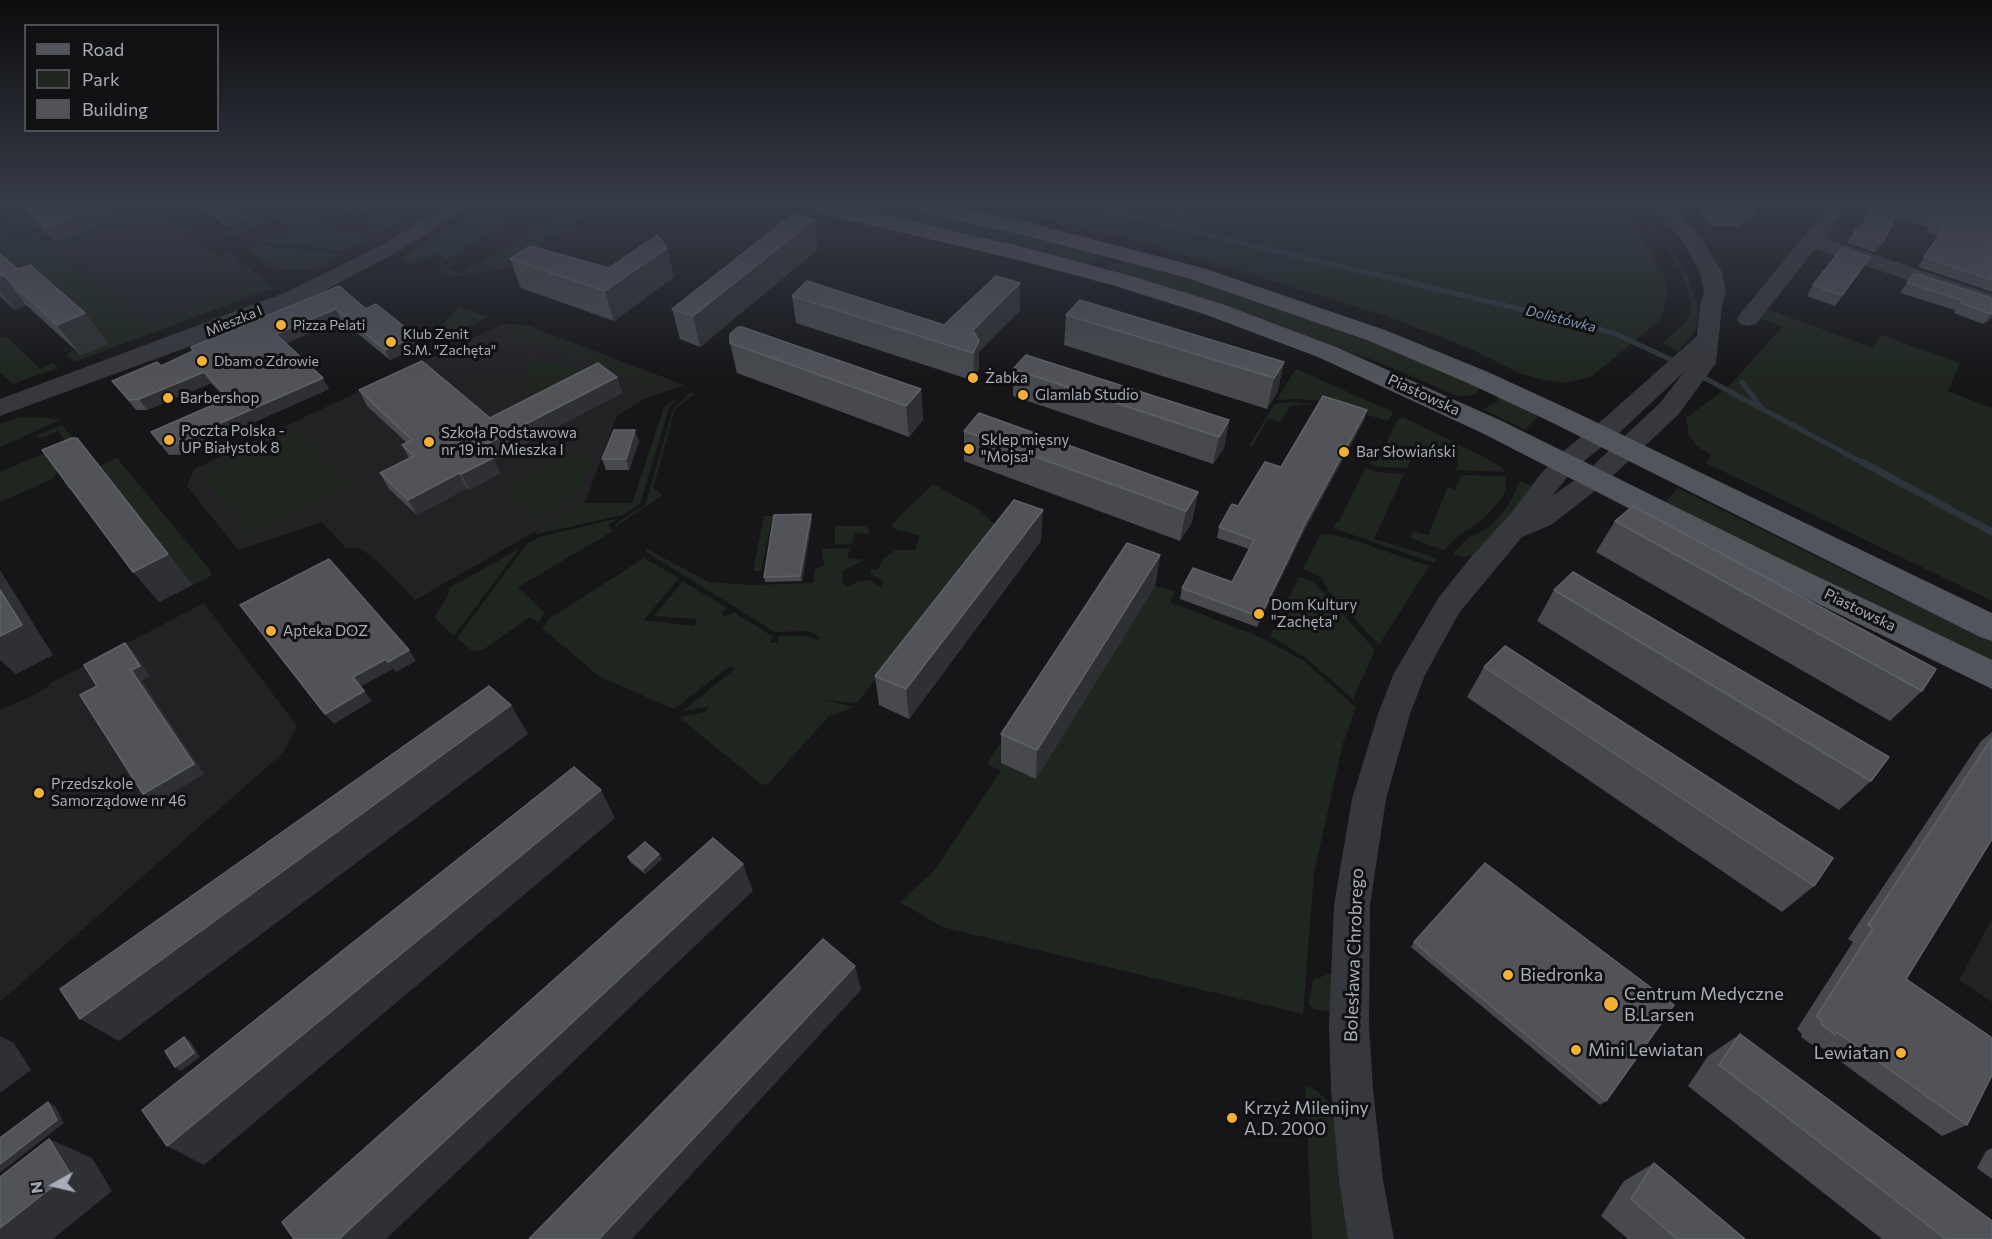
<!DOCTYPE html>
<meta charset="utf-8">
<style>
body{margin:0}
#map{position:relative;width:1992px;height:1239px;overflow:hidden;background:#161618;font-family:Commissioner,sans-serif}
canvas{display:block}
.legend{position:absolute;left:24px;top:24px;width:195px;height:108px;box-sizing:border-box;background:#111113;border:2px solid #4d4f55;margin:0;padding:8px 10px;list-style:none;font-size:18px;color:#a8adb8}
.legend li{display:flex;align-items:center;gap:12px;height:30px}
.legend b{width:30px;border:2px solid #4d4f55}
.north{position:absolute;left:24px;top:1155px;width:60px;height:60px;-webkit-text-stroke:4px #111113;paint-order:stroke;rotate:262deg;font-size:16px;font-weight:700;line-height:24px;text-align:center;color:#a8adb8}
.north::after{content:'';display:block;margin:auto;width:21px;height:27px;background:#a8adb8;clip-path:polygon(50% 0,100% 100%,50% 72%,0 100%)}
</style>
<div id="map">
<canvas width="1992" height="1239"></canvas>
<ul class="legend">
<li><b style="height:8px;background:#53555c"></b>Road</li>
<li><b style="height:16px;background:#1e261f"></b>Park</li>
<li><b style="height:16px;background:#525359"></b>Building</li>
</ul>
<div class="north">N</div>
</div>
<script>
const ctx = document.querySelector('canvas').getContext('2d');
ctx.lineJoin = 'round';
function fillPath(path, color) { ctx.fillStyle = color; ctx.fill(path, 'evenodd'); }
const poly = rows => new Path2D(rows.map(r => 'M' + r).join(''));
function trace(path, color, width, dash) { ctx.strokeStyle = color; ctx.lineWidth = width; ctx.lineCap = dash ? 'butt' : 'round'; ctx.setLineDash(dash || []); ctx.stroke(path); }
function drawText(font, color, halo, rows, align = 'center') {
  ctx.font = font + ' Commissioner,sans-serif'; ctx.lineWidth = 6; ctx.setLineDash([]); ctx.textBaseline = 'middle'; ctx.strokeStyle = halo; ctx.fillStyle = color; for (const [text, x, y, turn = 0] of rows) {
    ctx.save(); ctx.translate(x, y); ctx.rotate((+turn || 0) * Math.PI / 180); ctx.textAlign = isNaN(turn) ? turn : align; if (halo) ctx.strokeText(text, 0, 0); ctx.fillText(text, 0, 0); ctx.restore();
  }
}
const built = poly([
 [153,216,217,256,229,252,264,280,147,325,62,250],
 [503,324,526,325,684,385,642,400,617,416,585,503,415,600,377,561,360,548,346,548,322,522,238,550,187,486,194,469],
 [204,603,297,726,283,753,0,1002,0,709,28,698,46,688,51,683],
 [1992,919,1992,1002,1959,980]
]);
const green = poly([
 [60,207,73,214,12,236,11,240,44,229,47,233,38,237,47,245,110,222,104,216,128,207,152,207,191,231,182,234,153,216,62,250,146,325,264,280,273,288,74,362,66,354,75,350,81,355,107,343,0,263,0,220,18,214,23,218],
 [282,207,300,207,342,234,354,229,368,240,348,251,258,242,274,235,279,239,297,231,277,218,229,237,221,231],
 [403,207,423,207,383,232,360,219],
 [481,207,533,207,525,212,513,213,518,216,438,265,435,264,444,258,433,254,417,263,402,258,469,215,490,216,471,214],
 [570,207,597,207,596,215,579,221,511,260,511,268,455,277,437,270,450,262,454,263,446,268,461,274],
 [864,207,906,207,1023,233,1105,256,1091,262,1090,266,861,210],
 [991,207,1622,207,1648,247,1665,278,1667,295,1661,319,1591,377,1564,383,1542,380,1517,372,1467,347,1386,316,1322,296,1139,241],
 [1639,207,1643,207,1687,275,1698,307,1697,326,1690,338,1678,351,1663,343,1686,322,1691,312,1691,300,1679,267],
 [257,244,343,255,313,270,276,270,246,249],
 [1123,261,1282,306,1474,382,1479,389,1476,394,1459,397,1381,363,1105,268,1110,263],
 [1759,306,1873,348,1881,335,1960,363,1948,391,1992,408,1992,601,1706,463,1711,455,1697,446,1689,435,1686,418,1730,385,1782,327,1752,315],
 [459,307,489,317,450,335,442,335,435,330,435,328,443,324],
 [519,326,660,379,651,386,511,332],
 [6,336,40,369,53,363,58,368,13,384,0,373,0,338],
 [527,359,530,359,580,369,570,378,548,389,531,393],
 [1296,369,1393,412,1388,421,1321,401,1299,399,1276,400],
 [690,393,694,394,675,409,653,488,663,495,616,526,615,524,645,505,673,409],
 [678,397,669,408,640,504,623,515,536,534,535,532,585,503,632,503,664,407],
 [1498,397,1541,413,1525,430,1483,409,1497,402],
 [1290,402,1313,404,1290,406,1280,422,1268,419,1252,447,1249,446,1274,404],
 [20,417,48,418,60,420,0,447,0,424],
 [1403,417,1484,457,1503,468,1504,472,1455,470,1459,461,1417,447,1407,468,1379,467,1370,464,1372,460,1377,462,1398,419],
 [62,425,77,443,52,479,0,502,0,472,67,444,58,431,40,439,37,435],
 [296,430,350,487,252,536,201,474],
 [573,452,583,460,595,454,576,497,534,520,506,489],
 [117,458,210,570,211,576,193,585,101,467,70,481,73,487,68,489,63,481],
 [1365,468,1378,472,1404,474,1374,539,1431,556,1436,559,1434,563,1333,528,1336,522,1339,522],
 [1461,475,1505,476,1506,489,1502,498,1484,518,1457,537,1444,550,1412,539,1410,537,1413,531,1428,535,1448,487,1455,490],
 [1520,481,1534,487,1504,523,1475,555,1465,557,1453,554,1468,538,1485,530,1496,520,1508,506],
 [933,484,977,508,996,525,857,703,824,700,854,707,828,717,768,784,762,785,679,717,705,712,709,707,683,711,735,669,730,666,674,709,600,677,542,628,549,619,644,558,679,578,644,620,694,626,697,619,654,616,683,581,727,608,721,614,724,617,734,612,773,637,770,643,779,643,778,636,806,636,818,640,820,637,808,631,775,632,646,552,647,549,708,582,751,585,813,583,815,569,824,566,822,549,850,548,847,558,865,560,843,570,842,582,847,587,857,582,870,580,880,587,884,582,871,574,871,569,878,570,883,559,895,550,915,550,920,535,897,530,891,525],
 [1678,488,1890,593,1960,620,1992,636,1992,665,1664,504],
 [764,516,773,516,761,571,753,571],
 [619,518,608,525,613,531,518,587,545,613,538,623,530,617,484,649,478,651,471,650,457,638,526,545,539,537],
 [835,526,865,526,869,530,869,535,855,533,852,544,835,545],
 [1329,534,1347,538,1429,566,1379,645,1328,590,1321,577,1303,569,1320,535],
 [519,549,454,636,436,619,435,616,448,596,449,588],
 [1299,577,1313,581,1375,650,1353,699,1303,656,1270,636],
 [1155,586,1175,591,1170,602,1255,635,1303,660,1356,707,1343,743,1314,873,1303,1014,942,927,900,902,935,870,1001,771,987,764,999,745,1010,750,1036,779],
 [1334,972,1332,1012,1313,1009,1309,1004,1313,980],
 [1305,1086,1316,1090,1329,1103,1334,1111,1353,1239,1312,1239]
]);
const streamFar1 = poly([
 [1092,207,1579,323,1616,334,1676,362],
 [1172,207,1195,232],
 [1697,374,1865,464],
 [1742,382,1760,406]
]);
const stream = poly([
 [1862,462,1992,532]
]);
const minor = poly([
 [442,207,466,207,463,211,397,252,303,302,188,347,0,416,0,399,287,292,383,244,442,207],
 [1654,207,1675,207,1699,235,1722,272,1726,292,1722,306,1716,363,1678,415,1604,484,1551,525,1522,537,1459,613,1425,675,1410,714,1386,799,1370,905,1369,1026,1373,1089,1383,1180,1394,1239,1348,1239,1339,1180,1331,1089,1329,1026,1334,905,1352,799,1378,714,1394,673,1439,597,1472,556,1513,511,1539,476,1556,457,1601,421,1697,336,1700,306,1704,292,1700,272,1683,242,1654,207],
 [1684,372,1660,403,1586,472,1552,496,1574,469,1619,433,1684,372],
 [1828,207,1848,207,1824,238,1992,294,1992,308,1815,249,1756,324,1748,326,1740,324,1737,319,1740,314,1828,207]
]);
const major = poly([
 [811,207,850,207,1019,246,1128,275,1222,304,1336,347,1502,421,1781,559,1992,660,1992,689,1759,575,1482,433,1318,357,1204,314,1112,285,1014,259,814,212,811,207],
 [916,207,956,207,1030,223,1203,268,1385,330,1488,372,1575,412,1992,613,1992,641,1980,637,1555,424,1470,384,1367,340,1187,278,1027,236,919,212,916,207]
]);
const wall = poly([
 [21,207,128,207,107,215,111,221,56,242],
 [199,207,244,207,250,218,228,227],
 [341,207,376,207,355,215],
 [1696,207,1758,207,1751,220,1745,220,1739,227,1712,227],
 [1873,207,1992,207,1991,242,1992,243,1992,292,1918,267,1938,236,1926,231,1928,227,1895,217,1884,241,1877,251,1874,252,1847,243,1856,228,1859,229],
 [667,248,674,277,614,321,521,288,510,259,609,268],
 [818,249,700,347,680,339,672,309],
 [0,254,18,269,85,313,108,344,81,355,26,305,15,310,0,296],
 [1870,257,1835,306,1807,296,1813,285],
 [1914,273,1992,298,1992,317,1989,321,1983,324,1954,313,1955,310,1900,293],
 [339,286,366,309,416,336,421,346,390,360,341,320,286,343,329,389,200,446,202,448,188,454,169,455,151,432,226,399,211,383,147,410,136,410,112,381,161,366,193,351],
 [792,296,944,325,1020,310,979,352,979,368,974,381,796,323],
 [1066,315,1284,362,1277,393,1267,409,1064,345],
 [730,343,921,389,923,420,909,437,737,373],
 [1013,369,1229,420,1224,448,1213,464,1013,396],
 [617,377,622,393,494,460,500,473,469,490,467,488,417,515,389,489,380,473,409,458,402,445,407,443,367,406,359,390,490,418],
 [1367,410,1364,420,1303,533,1257,627,1180,599,1182,588,1232,582,1249,549,1217,538,1219,527,1238,506,1281,467],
 [964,431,1198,492,1192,522,1180,541,964,461],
 [639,441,629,470,606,470,602,459],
 [811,514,812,520,802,581,765,582,764,577],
 [1615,521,1922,691,1890,721,1596,552],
 [1041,541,909,719,879,705,875,676],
 [1160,555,1155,586,1036,779,1001,763,1001,734],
 [1554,590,1871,781,1839,810,1537,621],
 [1484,667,1814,886,1782,912,1467,697],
 [1992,732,1992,839,1906,979,1967,1125,1942,1136,1818,1045,1815,1047,1801,1037,1802,1034,1797,1029,1853,942,1848,939,1981,741],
 [659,854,662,859,645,874,630,862,628,857],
 [1414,942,1606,1101,1600,1105,1411,947],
 [1740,1034,1992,1239,1882,1239,1688,1086,1708,1056],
 [1992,1148,1992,1179,1977,1168,1986,1151],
 [1654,1163,1745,1239,1628,1239,1601,1216,1624,1181]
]);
const shadedWall = poly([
 [98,207,128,207,107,215,111,221,56,242,45,227],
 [216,207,244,207,250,218,228,227],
 [351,207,376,207,355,215],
 [814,220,818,249,700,347,693,316],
 [1884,241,1877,251,1874,252,1880,243],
 [667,248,674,277,614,321,605,291],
 [3,275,26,305,15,310,0,291,0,276],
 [1020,283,1020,310,979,352,979,368,974,381,973,330],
 [336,309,341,320,282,345,276,334],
 [85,313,108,344,81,355,57,325],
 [1991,314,1992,314,1992,317,1989,321,1983,324],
 [416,336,421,346,390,360,385,350],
 [1284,362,1277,393,1267,409,1274,378],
 [204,372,211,383,147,410,139,399],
 [617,377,622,393,494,460,500,473,469,490,461,474,481,447],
 [323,378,329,389,200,446,193,435],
 [921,389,923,420,909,437,906,406],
 [1367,410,1364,420,1303,533,1257,627,1260,617,1306,522],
 [1229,420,1224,448,1213,464,1219,437],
 [635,430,639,441,629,470,626,459],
 [194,437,202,448,188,454,181,443],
 [77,438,103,469,193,585,159,602,133,572],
 [459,473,467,488,417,515,408,500],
 [1198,492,1192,522,1180,541,1186,511],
 [1043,510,1041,541,909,719,906,689],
 [811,514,812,520,802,581,800,576],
 [1160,555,1155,586,1036,779,1037,750],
 [0,570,53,655,16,674,0,660],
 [125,643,135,654,150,676,142,681,204,774,154,804,143,794,131,670],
 [409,650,416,661,396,672,388,662],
 [386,659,393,669,360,687,353,677],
 [364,691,372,701,334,724,325,714],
 [511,705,528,734,119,1041,80,1019],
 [601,790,615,818,204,1165,167,1146],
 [659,854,662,859,645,874,643,869],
 [743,864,753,891,386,1239,339,1239],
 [855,966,861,990,632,1239,599,1239],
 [0,1036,14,1043,31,1070,0,1093],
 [184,1037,190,1041,200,1057,181,1071,175,1067],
 [48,1102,55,1106,64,1123,1,1172,0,1172,0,1164],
 [49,1139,92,1158,112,1191,53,1239,0,1239,0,1228]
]);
const building = poly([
 [25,207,101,207,45,227,25,207],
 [1873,207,1992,207,1992,241,1991,242,1992,243,1992,280,1924,257,1945,227,1933,222,1935,218,1900,207,1884,241,1880,243,1853,234,1856,228,1860,229,1873,207],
 [793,214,814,220,693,316,672,309,793,214],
 [657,235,667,248,605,291,510,259,530,246,609,268,657,235],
 [1842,248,1870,257,1842,295,1813,285,1842,248],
 [0,254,18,269,30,265,85,313,57,325,3,275,0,276,0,254],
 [1914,273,1992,298,1992,314,1991,314,1961,303,1962,300,1907,283,1914,273],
 [996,276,1020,283,973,330,979,341,973,353,792,296,807,281,944,325,996,276],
 [339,286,366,309,376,304,416,336,385,350,336,309,276,334,323,378,193,435,194,437,181,443,161,444,151,432,229,398,204,372,139,399,129,400,112,381,157,362,161,366,193,351,191,347,339,286],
 [1080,300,1284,362,1274,378,1066,315,1080,300],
 [738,327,742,327,921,389,906,406,730,343,730,334,738,327],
 [1026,355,1229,420,1219,437,1013,369,1026,355],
 [422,361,490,418,598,363,617,377,481,447,493,458,461,474,459,473,408,500,380,473,414,456,402,445,412,440,359,390,422,361],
 [1323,396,1367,410,1306,522,1260,617,1182,588,1193,568,1232,582,1254,540,1219,527,1232,504,1238,506,1265,462,1281,467,1323,396],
 [979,413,1198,492,1186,511,964,431,979,413],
 [614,430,635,430,626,459,602,459,614,430],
 [72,438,77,438,168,554,133,572,42,450,72,438],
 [1014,500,1043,510,906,689,875,676,1014,500],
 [1633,506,1936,669,1922,691,1615,521,1633,506],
 [811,514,800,576,764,577,774,515,811,514],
 [1127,543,1160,555,1037,750,1001,734,1127,543],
 [329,559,409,650,388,662,386,659,353,677,364,691,325,714,240,605,329,559],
 [1573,572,1889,757,1871,781,1554,590,1573,572],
 [0,590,22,625,0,636,0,590],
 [125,643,140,666,131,670,194,764,143,794,80,695,97,686,84,665,125,643],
 [1505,646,1833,858,1814,886,1484,667,1505,646],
 [489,686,511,705,80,1019,60,989,489,686],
 [1992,738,1992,839,1906,979,1992,1038,1992,1075,1967,1125,1837,1032,1835,1035,1821,1024,1822,1021,1816,1017,1873,928,1868,925,1992,738],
 [574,767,601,790,167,1146,142,1110,574,767],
 [713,838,743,864,339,1239,294,1239,282,1222,713,838],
 [645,842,659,854,643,869,628,857,645,842],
 [1485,863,1674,1005,1606,1101,1414,942,1485,863],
 [823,939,855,966,599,1239,529,1239,823,939],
 [1740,1034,1992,1221,1992,1239,1946,1239,1719,1065,1740,1034],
 [184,1037,194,1053,175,1067,165,1051,184,1037],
 [48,1102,57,1120,0,1164,0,1138,48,1102],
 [49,1139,70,1173,0,1228,0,1177,49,1139],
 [1654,1163,1745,1239,1677,1239,1631,1199,1654,1163]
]);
const markers = [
 [281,325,6,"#f2b134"],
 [391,342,6,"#f2b134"],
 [202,361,6,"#f2b134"],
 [973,378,6,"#f2b134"],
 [1023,395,6,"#f2b134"],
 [168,398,6,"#f2b134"],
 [169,440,6,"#f2b134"],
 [429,442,6,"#f2b134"],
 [969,449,6,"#f2b134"],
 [1344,452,6,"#f2b134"],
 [1259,614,6,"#f2b134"],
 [271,631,6,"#f2b134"],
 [39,793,6,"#f2b134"],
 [1508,975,6,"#f2b134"],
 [1611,1004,8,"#f2b134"],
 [1576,1050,6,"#f2b134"],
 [1901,1053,6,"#f2b134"],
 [1232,1118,6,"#f2b134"]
];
const farWaternames = [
 ["Dolistówka",1561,319,14]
];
const farStreetnames = [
 ["Mieszka I",234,321,-22]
];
const farPoinames = [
 ["Pizza Pelati",293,325],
 ["Klub Zenit",403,334],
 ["S.M. \"Zachęta\"",403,350],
 ["Dbam o Zdrowie",214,361]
];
const poiNames = [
 ["Żabka",985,378],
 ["Glamlab Studio",1035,395],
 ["Barbershop",180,398],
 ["Poczta Polska -",181,431],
 ["UP Białystok 8",181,448],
 ["Szkoła Podstawowa",441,433],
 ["nr 19 im. Mieszka I",441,450],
 ["Sklep mięsny",981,440],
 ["\"Mojsa\"",981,457],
 ["Bar Słowiański",1356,452],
 ["Dom Kultury",1271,605],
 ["\"Zachęta\"",1271,622],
 ["Apteka DOZ",283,631],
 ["Przedszkole",51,784],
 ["Samorządowe nr 46",51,801]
];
const streetNames = [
 ["Piastowska",1424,395,25],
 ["Piastowska",1860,610,26]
];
const nearStreetnames = [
 ["Bolesława Chrobrego",1354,955,-88]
];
const nearPoinames = [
 ["Biedronka",1520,975],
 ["Centrum Medyczne",1624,994],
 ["B.Larsen",1624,1015],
 ["Mini Lewiatan",1588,1050],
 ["Lewiatan",1889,1053,"right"],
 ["Krzyż Milenijny",1244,1108],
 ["A.D. 2000",1244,1129]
];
fillPath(built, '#222225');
fillPath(green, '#1e261f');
trace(streamFar1, '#2c353c', 5);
trace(stream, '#2c353c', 7);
fillPath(minor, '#37383d');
fillPath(major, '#53555c');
fillPath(wall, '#47494d');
fillPath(shadedWall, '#2f3033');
fillPath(building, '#525359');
trace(building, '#5f6168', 1.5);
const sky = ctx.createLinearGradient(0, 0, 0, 380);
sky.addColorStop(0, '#0c0c0d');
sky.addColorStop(0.54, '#363c48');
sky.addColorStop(1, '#363c4800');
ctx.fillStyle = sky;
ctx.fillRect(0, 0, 1992, 380);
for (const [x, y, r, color] of markers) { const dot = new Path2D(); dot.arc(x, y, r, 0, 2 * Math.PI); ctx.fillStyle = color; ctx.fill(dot); trace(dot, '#111113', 2); }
drawText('italic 14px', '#7f9bb3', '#111113', farWaternames);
drawText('14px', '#a8adb8', '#111113', farStreetnames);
drawText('14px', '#a8adb8', '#111113', farPoinames, 'left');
drawText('15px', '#a8adb8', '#111113', poiNames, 'left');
drawText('15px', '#a8adb8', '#111113', streetNames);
drawText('18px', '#a8adb8', '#111113', nearStreetnames);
drawText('18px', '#a8adb8', '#111113', nearPoinames, 'left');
</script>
